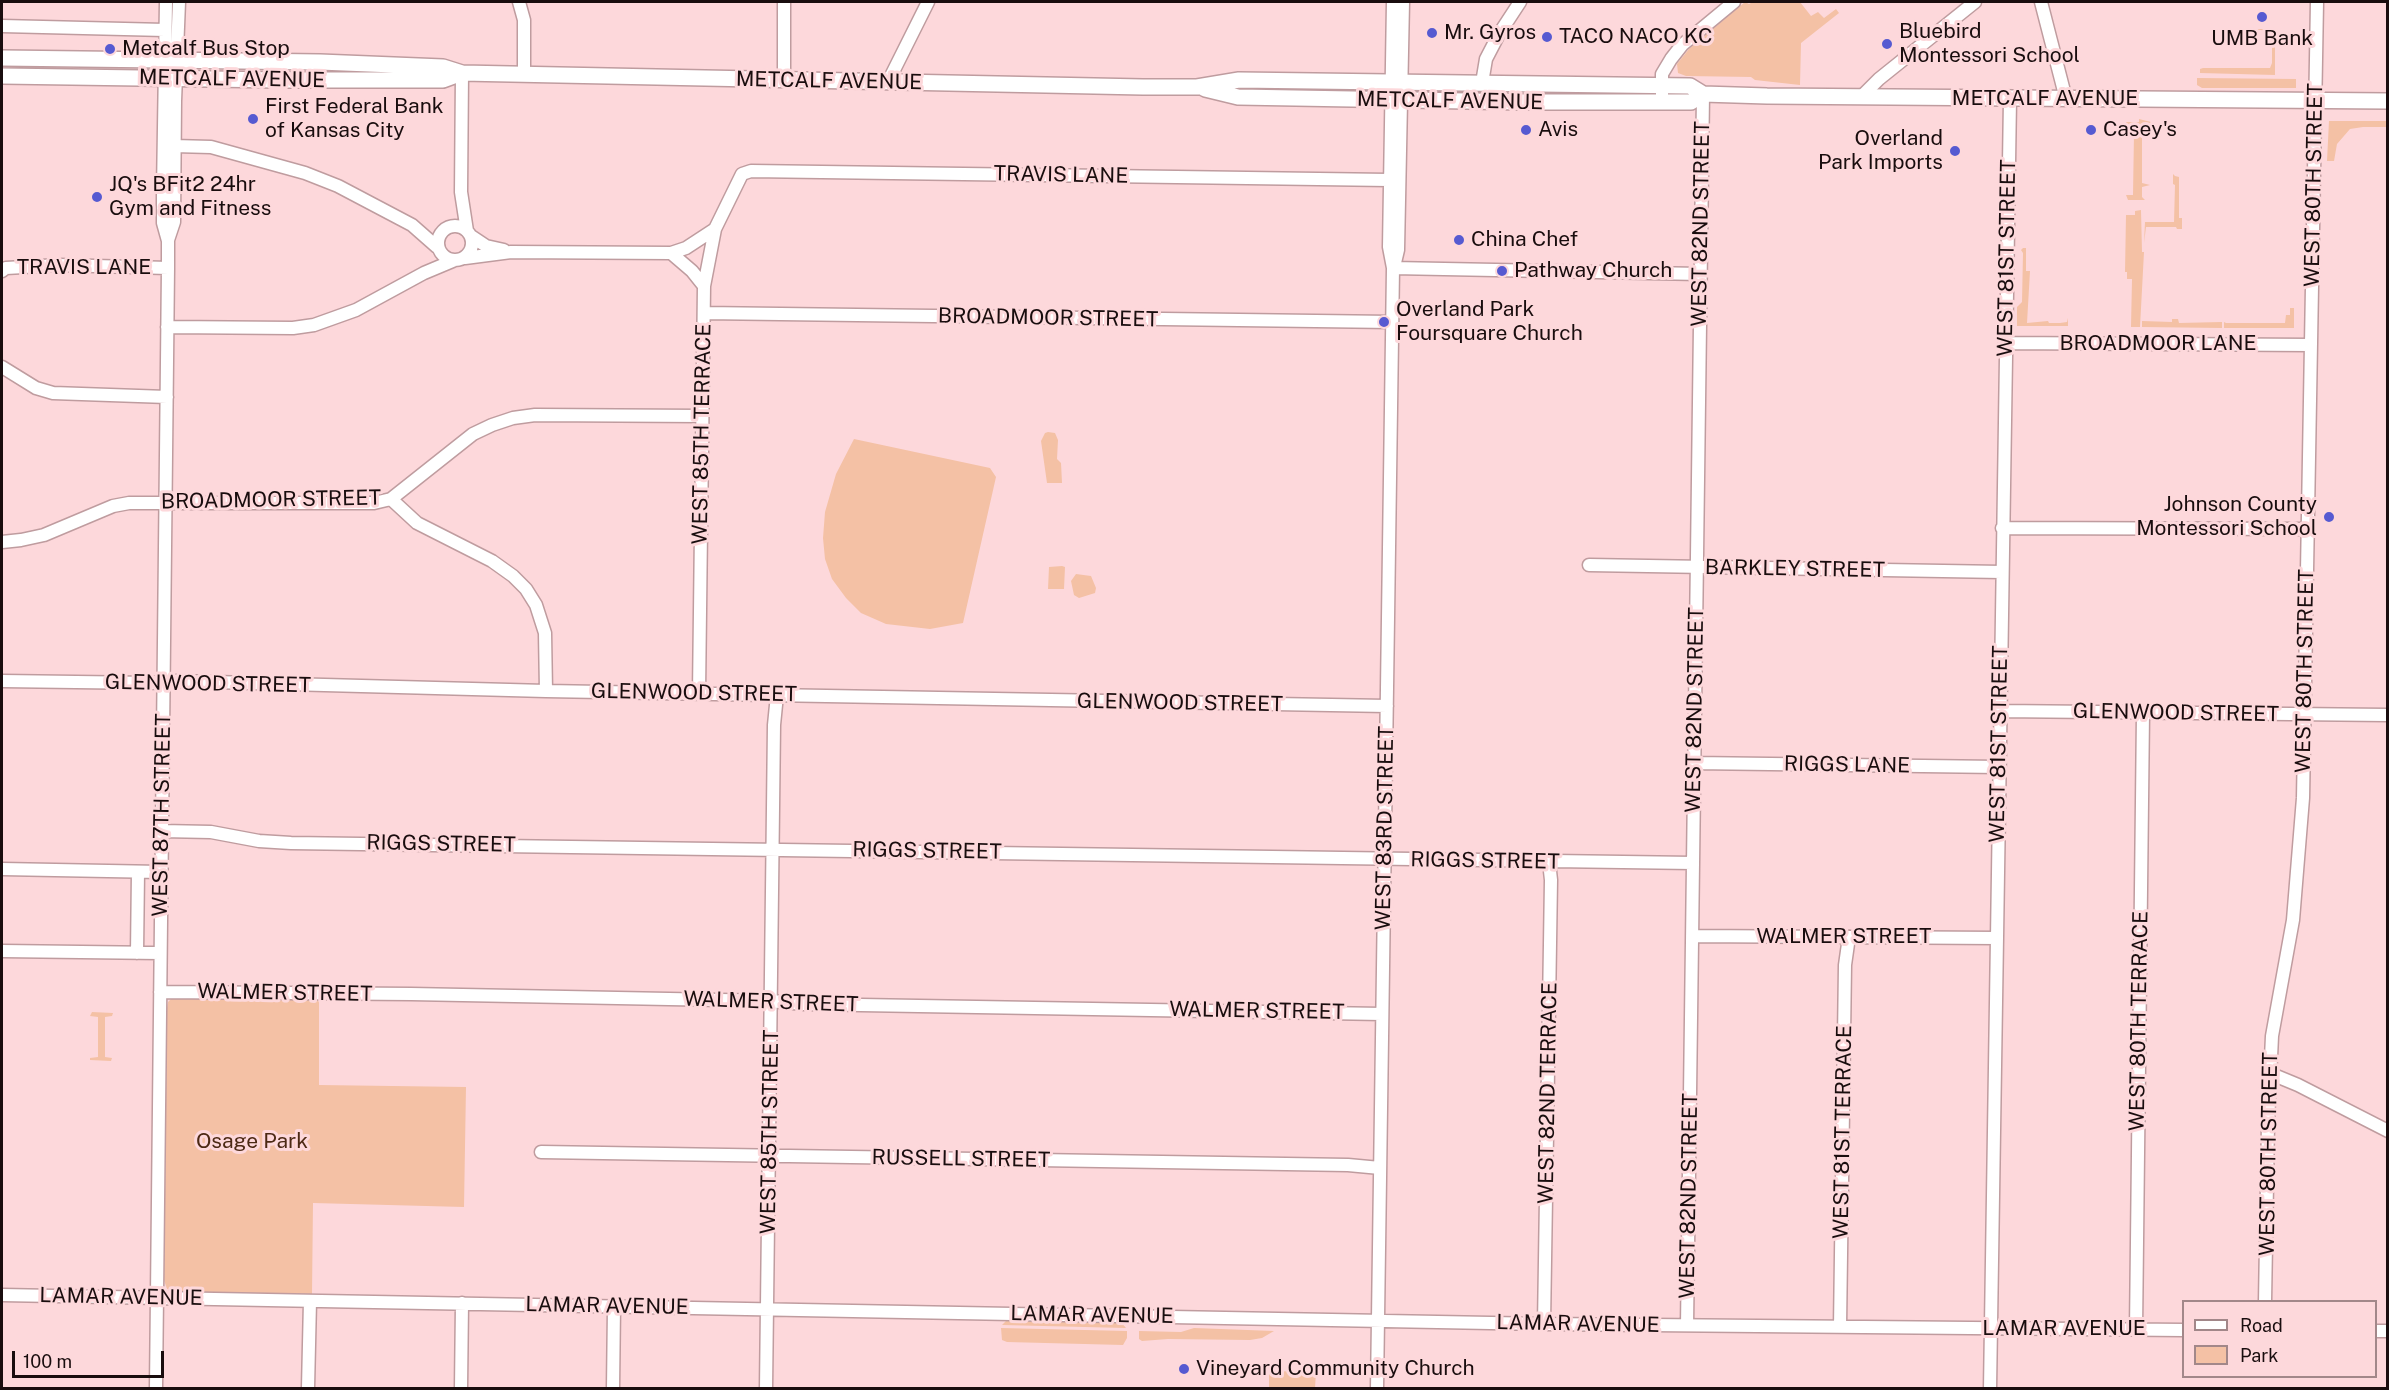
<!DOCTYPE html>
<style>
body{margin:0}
#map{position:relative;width:2389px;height:1390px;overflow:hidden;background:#fdd8db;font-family:"Public Sans",sans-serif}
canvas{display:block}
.frame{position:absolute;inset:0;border:3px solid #190d0e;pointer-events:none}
.legend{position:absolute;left:2182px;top:1300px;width:195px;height:78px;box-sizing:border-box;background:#fdd8db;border:2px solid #a28789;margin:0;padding:8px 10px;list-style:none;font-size:18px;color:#190d0e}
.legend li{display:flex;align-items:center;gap:12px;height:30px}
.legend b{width:30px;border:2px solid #a28789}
.scale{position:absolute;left:12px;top:1351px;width:152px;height:27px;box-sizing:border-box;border:3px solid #190d0e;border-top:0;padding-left:8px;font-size:18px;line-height:21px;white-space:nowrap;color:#190d0e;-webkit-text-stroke:4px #fdd8db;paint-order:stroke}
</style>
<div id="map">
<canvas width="2389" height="1390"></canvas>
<div class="frame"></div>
<ul class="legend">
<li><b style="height:8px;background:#fff"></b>Road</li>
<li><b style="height:16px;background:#f4c1a5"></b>Park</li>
</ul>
<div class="scale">100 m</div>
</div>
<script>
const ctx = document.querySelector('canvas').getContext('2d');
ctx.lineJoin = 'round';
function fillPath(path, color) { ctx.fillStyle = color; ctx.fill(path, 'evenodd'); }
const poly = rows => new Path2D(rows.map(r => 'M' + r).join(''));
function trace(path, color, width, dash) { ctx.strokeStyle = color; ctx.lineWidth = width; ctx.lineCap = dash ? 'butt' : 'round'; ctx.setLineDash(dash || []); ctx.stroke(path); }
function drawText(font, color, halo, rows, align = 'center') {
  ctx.font = font + ' "Public Sans",sans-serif'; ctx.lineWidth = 6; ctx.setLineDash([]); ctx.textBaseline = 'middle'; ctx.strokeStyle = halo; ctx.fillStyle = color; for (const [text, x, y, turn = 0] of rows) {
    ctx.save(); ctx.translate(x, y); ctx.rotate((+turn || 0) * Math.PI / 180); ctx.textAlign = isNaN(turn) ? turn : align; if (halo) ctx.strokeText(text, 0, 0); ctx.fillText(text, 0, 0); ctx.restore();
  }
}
const green = poly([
 [1745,2,1749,4,1753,2,1800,2,1811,16,1818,12,1824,18,1836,9,1839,13,1801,43,1800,85,1755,80,1751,77,1686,76,1678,73,1677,64,1689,49],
 [2252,29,2275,29,2275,75,2200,73,2200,69,2203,68,2270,68,2272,63,2272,35,2269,31],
 [2197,78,2296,79,2296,88,2202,88,2197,85],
 [2139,119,2151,122,2151,128,2142,129,2142,183,2150,185,2142,187,2142,197,2145,200,2128,200,2126,195,2133,195,2134,133,2126,132,2126,122,2139,122],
 [2329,121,2387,121,2387,127,2363,127,2350,129,2337,144,2334,161,2327,161],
 [2173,174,2175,176,2179,177,2179,218,2182,218,2182,229,2177,229,2176,227,2146,227,2144,243,2145,222,2174,222,2175,185,2173,184],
 [2141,210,2142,252,2144,252,2140,327,2131,327,2132,279,2127,279,2127,272,2125,272,2126,215,2135,215,2135,211],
 [2023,248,2026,248,2026,271,2030,271,2027,323,2048,321,2049,323,2060,323,2067,322,2068,318,2068,326,2017,326,2017,307,2022,302,2023,253,2021,250],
 [2290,308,2294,308,2294,328,2224,328,2224,322,2226,323,2285,323,2286,315,2290,315],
 [2172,319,2178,319,2179,323,2222,322,2222,328,2142,327,2142,321,2172,322],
 [1048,432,1055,433,1058,440,1057,459,1061,463,1062,483,1047,483,1041,441,1045,433],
 [854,439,990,468,996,477,963,623,930,629,886,624,861,613,846,598,832,579,825,559,823,538,825,512,836,474],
 [1062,566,1065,567,1064,589,1048,589,1049,567],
 [1076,574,1091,576,1096,588,1095,593,1079,598,1074,595,1071,581],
 [173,997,319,997,319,1085,466,1087,464,1207,313,1203,312,1294,175,1292,167,1289,164,1280,167,1008,168,1002],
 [92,1012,113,1013,112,1016,105,1017,105,1057,112,1058,111,1061,90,1060,90,1058,98,1057,98,1017,90,1016],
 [1006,1321,1122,1323,1126,1328,1002,1325],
 [1001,1328,1127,1331,1127,1338,1123,1345,1007,1342,1002,1340],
 [1194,1328,1274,1331,1262,1338,1250,1340,1168,1339,1142,1341,1139,1339,1139,1331,1181,1332],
 [1269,1371,1316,1372,1315,1388,1269,1387]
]);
const minor = poly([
 [519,2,524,20,524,75],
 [784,2,784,80],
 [2041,2,2066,99],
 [2,26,165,30],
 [462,73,461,192,467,231],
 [888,82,928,2],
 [1482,83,1486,59,1499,34,1520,2],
 [1861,97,1879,79,1975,2],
 [1662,103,1662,74,1671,59,1682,45,1734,2],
 [174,146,211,147,305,173,338,186,412,225,437,247],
 '438 243a17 17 0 1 1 34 0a17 17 0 1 1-34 0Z',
 [471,236,486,246,504,250],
 [168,240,174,222,175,101,179,2],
 [671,253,692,271,704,286],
 [465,258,511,252,671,253,686,248,715,229],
 [1394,267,1398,250,1403,2],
 [1393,268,1700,274],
 [2,271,6,268,59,265,168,268],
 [704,313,1392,322],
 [167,327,293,328,314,325,356,310,424,273,455,260],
 [2005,343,2311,345],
 [2,367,36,388,53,393,167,397],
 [391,499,417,523,492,561,513,576,526,589,536,605,545,633,546,691],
 [2002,528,2307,529],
 [2,542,21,540,44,535,113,506,129,503,374,503,391,499,473,434,492,425,513,418,535,415,702,416],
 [1589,565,2002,572],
 [2,681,150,683,177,681,546,691,1387,706],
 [699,693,704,286,715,229,742,174,751,171,1389,180],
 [2000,711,2388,715],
 [1694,763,1999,767],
 [162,831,211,832,259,841,291,843,1693,863],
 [2,869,161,872],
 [1692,936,1997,938],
 [2,951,160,953],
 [137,953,138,872],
 [160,992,411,994,772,1001,803,1004,1382,1014],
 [2269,1073,2298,1085,2388,1131],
 [541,1152,1348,1165,1380,1168],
 [2,1295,1544,1324,2184,1330],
 [2265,1302,2268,1123,2272,1036,2293,920,2303,798,2317,2],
 [1544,1324,1551,880,1549,862],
 [1687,1325,1703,94],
 [1840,1327,1845,965,1849,937],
 [2136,1329,2143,713],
 [2376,1331,2388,1331],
 [156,1388,168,268,168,241,163,223,163,190,166,2],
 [308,1388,310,1301],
 [461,1388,462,1303],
 [613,1388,614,1307],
 [766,1388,774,725,777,695],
 [1377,1388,1393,268,1389,247,1393,2],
 [1990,1388,2010,99]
]);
const major = poly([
 [2,58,320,62,443,67,462,73,1143,87,1197,87,1239,80,1690,86,1703,94,1767,96,2388,101],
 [2,76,278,80,443,80,462,73],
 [1205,89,1238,97,1524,102,1691,102,1703,94]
]);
const markers = [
 [2262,17,6,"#565ad1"],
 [1432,33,6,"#565ad1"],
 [1547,37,6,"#565ad1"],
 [1887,44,6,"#565ad1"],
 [110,49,6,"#565ad1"],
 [253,119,6,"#565ad1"],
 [1526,130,6,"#565ad1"],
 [2091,130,6,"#565ad1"],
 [1955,151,6,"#565ad1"],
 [97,197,6,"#565ad1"],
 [1459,240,6,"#565ad1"],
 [1502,271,6,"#565ad1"],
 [1384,322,6,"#565ad1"],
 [2329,517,6,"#565ad1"],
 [1184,1369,6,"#565ad1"]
];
const poiNames = [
 ["Bluebird",1899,32],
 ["Montessori School",1899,56],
 ["Mr. Gyros",1444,33],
 ["TACO NACO KC",1559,37],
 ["UMB Bank",2262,39,"center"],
 ["Metcalf Bus Stop",122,49],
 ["First Federal Bank",265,107],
 ["of Kansas City",265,131],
 ["Avis",1538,130],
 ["Casey's",2103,130],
 ["Overland",1943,139,"right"],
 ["Park Imports",1943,163,"right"],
 ["JQ's BFit2 24hr",109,185],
 ["Gym and Fitness",109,209],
 ["China Chef",1471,240],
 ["Pathway Church",1514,271],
 ["Overland Park",1396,310],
 ["Foursquare Church",1396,334],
 ["Johnson County",2317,505,"right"],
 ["Montessori School",2317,529,"right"],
 ["Vineyard Community Church",1196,1369]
];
const streetNames = [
 ["METCALF AVENUE",232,79,1],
 ["METCALF AVENUE",829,81,1],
 ["METCALF AVENUE",2045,99],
 ["METCALF AVENUE",1450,101,1],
 ["TRAVIS LANE",1061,175,1],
 ["WEST 80TH STREET",2314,185,-89],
 ["WEST 82ND STREET",1701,224,-89],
 ["WEST 81ST STREET",2007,258,-89],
 ["TRAVIS LANE",84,268],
 ["BROADMOOR STREET",1048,318,1],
 ["BROADMOOR LANE",2158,344],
 ["WEST 85TH TERRACE",702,434,-89],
 ["BROADMOOR STREET",271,500,-1],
 ["BARKLEY STREET",1795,569,1],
 ["WEST 80TH STREET",2305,671,-89],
 ["GLENWOOD STREET",208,684,1],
 ["GLENWOOD STREET",694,693,1],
 ["GLENWOOD STREET",1180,703,1],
 ["WEST 82ND STREET",1695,710,-89],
 ["GLENWOOD STREET",2176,713,1],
 ["WEST 81ST STREET",1999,744,-89],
 ["RIGGS LANE",1847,765,1],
 ["WEST 87TH STREET",162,815,-89],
 ["WEST 83RD STREET",1385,828,-89],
 ["RIGGS STREET",441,844,1],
 ["RIGGS STREET",927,851,1],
 ["RIGGS STREET",1485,861,1],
 ["WALMER STREET",1844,937],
 ["WALMER STREET",285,993,1],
 ["WALMER STREET",771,1002,2],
 ["WALMER STREET",1257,1011,1],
 ["WEST 80TH TERRACE",2139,1021,-89],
 ["WEST 82ND TERRACE",1548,1093,-89],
 ["WEST 85TH STREET",770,1132,-89],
 ["WEST 81ST TERRACE",1843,1132,-89],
 ["WEST 80TH STREET",2269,1154,-89],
 ["RUSSELL STREET",961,1159,1],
 ["WEST 82ND STREET",1689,1196,-89],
 ["LAMAR AVENUE",121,1297,1],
 ["LAMAR AVENUE",607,1306,1],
 ["LAMAR AVENUE",1092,1315,1],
 ["LAMAR AVENUE",1578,1324,1],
 ["LAMAR AVENUE",2064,1329]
];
const parkNames = [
 ["Osage Park",252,1142]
];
fillPath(green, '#f4c1a5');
trace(minor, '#bf9c9f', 15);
trace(major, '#bf9c9f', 18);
trace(minor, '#fff', 12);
trace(major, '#fff', 15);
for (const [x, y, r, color] of markers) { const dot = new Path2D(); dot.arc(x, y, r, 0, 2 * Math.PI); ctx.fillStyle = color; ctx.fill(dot); trace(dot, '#fdd8db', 2); }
drawText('21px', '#190d0e', '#fdd8db', poiNames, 'left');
drawText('21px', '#190d0e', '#fdd8db', streetNames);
drawText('21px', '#4c2914', '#fdd8db', parkNames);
</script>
